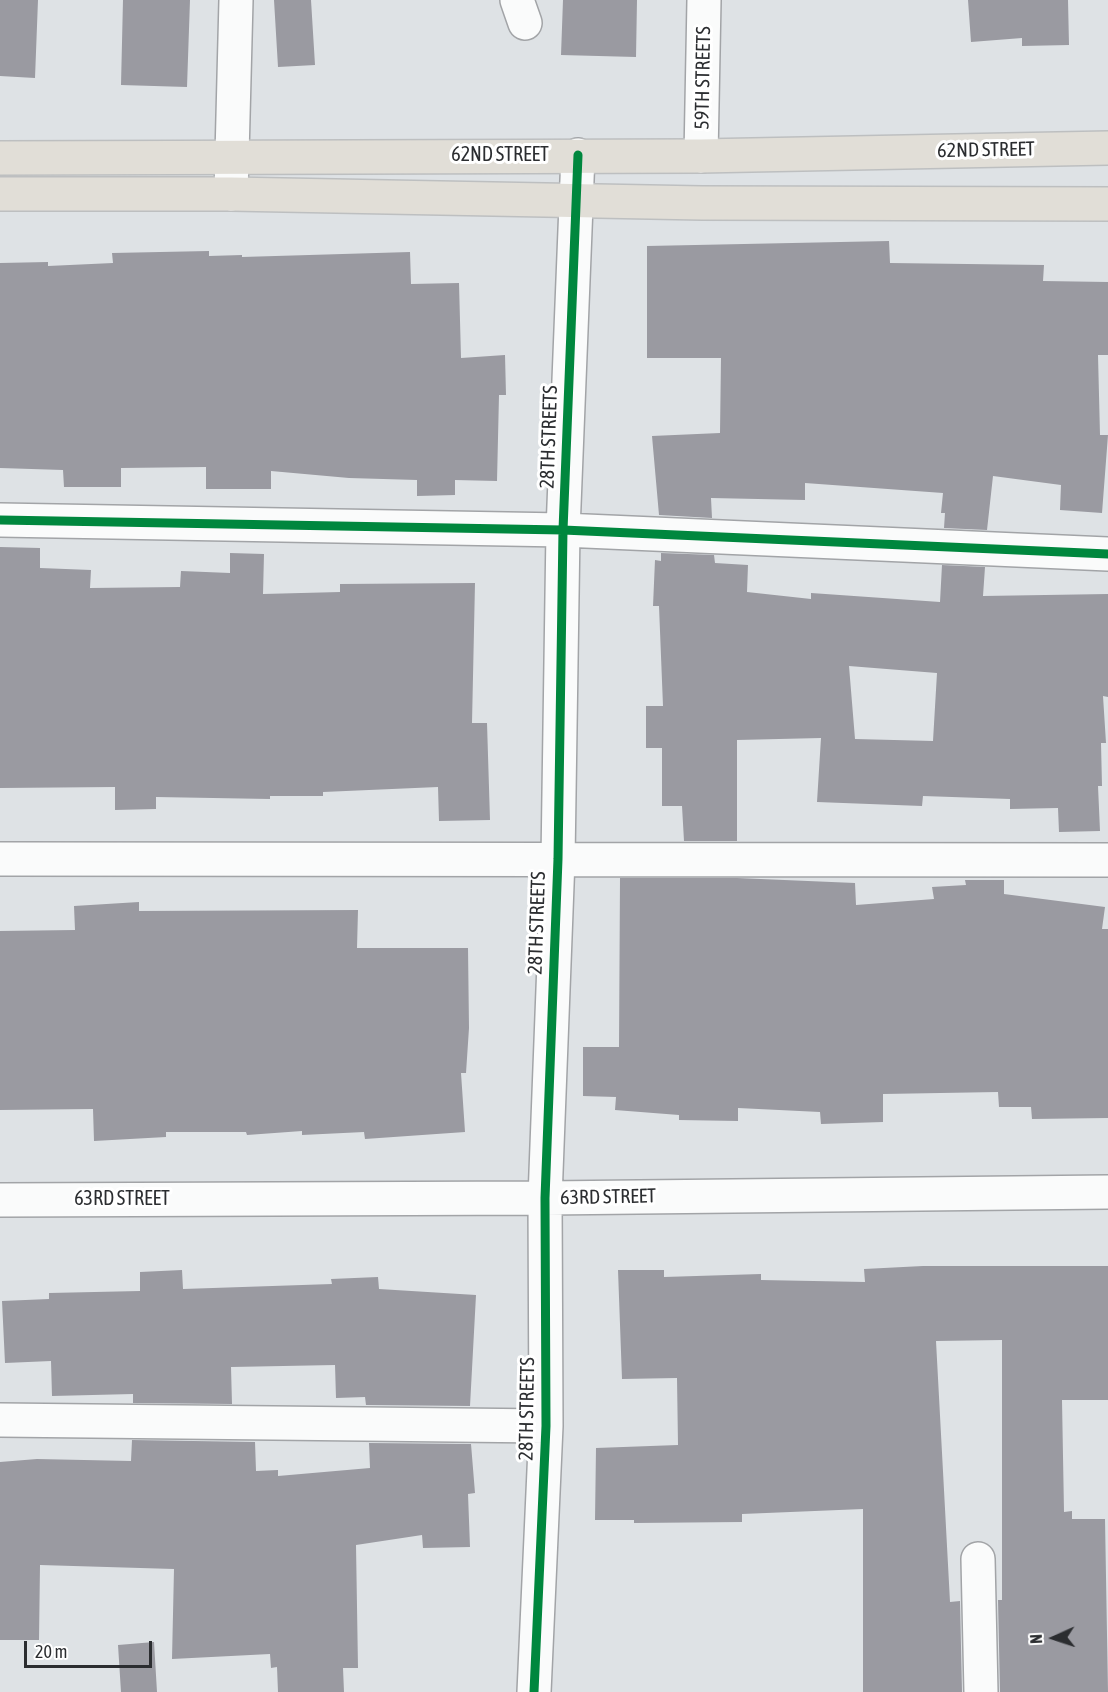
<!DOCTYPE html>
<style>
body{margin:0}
#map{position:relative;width:1108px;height:1692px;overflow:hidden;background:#dee2e5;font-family:"Asap Condensed",sans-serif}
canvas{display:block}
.north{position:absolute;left:1024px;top:1608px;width:60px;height:60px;-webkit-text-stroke:4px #fff;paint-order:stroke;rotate:267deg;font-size:16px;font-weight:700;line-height:24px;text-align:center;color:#2b2d30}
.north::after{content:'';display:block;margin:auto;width:21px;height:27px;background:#2b2d30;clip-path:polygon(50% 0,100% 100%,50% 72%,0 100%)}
.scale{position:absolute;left:24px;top:1641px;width:128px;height:27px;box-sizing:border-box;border:3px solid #2b2d30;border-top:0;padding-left:8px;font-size:18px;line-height:21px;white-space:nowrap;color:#2b2d30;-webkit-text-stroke:4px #fff;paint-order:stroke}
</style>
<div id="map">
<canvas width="1108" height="1692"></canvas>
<div class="north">N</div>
<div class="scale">20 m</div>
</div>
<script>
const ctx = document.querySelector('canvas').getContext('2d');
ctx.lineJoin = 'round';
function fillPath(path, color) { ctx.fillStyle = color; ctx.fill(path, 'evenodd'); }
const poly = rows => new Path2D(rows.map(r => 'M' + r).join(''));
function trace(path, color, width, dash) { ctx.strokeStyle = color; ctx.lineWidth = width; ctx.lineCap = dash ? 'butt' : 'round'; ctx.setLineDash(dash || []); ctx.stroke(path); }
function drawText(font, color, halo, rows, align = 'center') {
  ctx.font = font + ' "Asap Condensed",sans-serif'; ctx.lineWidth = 6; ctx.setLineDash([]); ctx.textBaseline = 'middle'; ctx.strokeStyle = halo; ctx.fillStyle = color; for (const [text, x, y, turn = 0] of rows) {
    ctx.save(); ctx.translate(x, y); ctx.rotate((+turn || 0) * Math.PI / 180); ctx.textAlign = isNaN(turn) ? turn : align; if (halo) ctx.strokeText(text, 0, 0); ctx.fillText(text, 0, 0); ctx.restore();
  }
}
const building = poly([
 [0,0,38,0,35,78,0,76],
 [123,0,190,0,187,87,121,85],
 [274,0,311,0,315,65,278,67],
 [563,0,637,0,636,57,561,55],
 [968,0,1068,0,1069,45,1022,46,1022,38,971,42],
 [889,241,890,263,1044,265,1043,281,1108,282,1108,355,1098,355,1100,435,1108,435,1102,513,1060,510,1061,485,993,476,987,530,944,528,945,513,941,513,943,493,805,483,805,500,711,498,712,518,659,515,652,436,720,433,721,358,647,358,647,246],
 [209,251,209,256,242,255,242,257,410,252,411,284,459,283,461,358,505,355,506,395,499,395,497,481,455,480,455,495,417,496,417,480,349,478,271,471,271,489,206,489,206,467,121,468,121,487,64,487,63,470,0,468,0,263,48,262,48,266,113,263,112,253],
 [0,547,40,548,40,568,91,570,90,588,180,587,181,571,230,573,230,553,264,554,263,594,340,592,340,584,475,583,472,723,487,723,490,820,439,821,438,787,323,792,323,796,270,796,270,799,156,797,156,809,115,810,115,787,0,788],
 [661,553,714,555,715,563,748,565,747,592,811,599,811,593,940,602,942,565,985,567,983,596,1108,594,1108,697,1103,696,1106,743,1101,743,1102,786,1098,786,1100,831,1059,832,1058,808,1010,809,1010,799,923,796,922,806,817,802,821,738,737,740,737,841,684,841,682,806,662,806,662,748,646,748,646,706,663,706,659,606,653,606,655,560,661,561],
 [849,666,937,673,933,741,855,739],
 [620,878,737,878,855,883,856,905,934,899,932,887,966,885,965,880,1004,880,1004,894,1105,907,1102,929,1108,929,1108,1118,1032,1119,1031,1107,999,1107,998,1092,883,1094,883,1122,821,1124,820,1112,738,1108,738,1121,679,1120,679,1115,615,1110,616,1097,583,1096,583,1047,619,1047],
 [139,902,139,911,358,910,357,948,468,948,469,1028,466,1073,461,1073,465,1132,365,1139,364,1132,302,1135,302,1131,247,1135,246,1132,166,1132,166,1137,94,1141,93,1109,0,1110,0,931,75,930,74,906],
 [923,1266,1108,1266,1108,1400,1062,1400,1064,1512,1072,1511,1072,1519,1105,1519,1108,1692,1000,1692,998,1600,1002,1600,1002,1340,936,1341,950,1602,960,1601,962,1692,863,1692,863,1509,742,1514,742,1522,634,1523,634,1520,595,1520,596,1448,678,1445,677,1378,622,1379,618,1270,664,1270,664,1277,761,1274,761,1280,865,1282,864,1269],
 [182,1270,183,1289,332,1284,331,1279,378,1277,379,1289,476,1295,470,1406,366,1405,365,1397,336,1398,335,1365,231,1367,232,1404,133,1403,133,1394,52,1396,51,1361,5,1363,2,1301,49,1299,49,1293,140,1291,140,1272],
 [132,1440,255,1442,256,1471,278,1470,278,1476,370,1468,369,1443,471,1444,475,1493,468,1494,470,1547,423,1548,422,1535,356,1545,358,1668,343,1668,344,1692,278,1692,277,1667,271,1668,270,1654,172,1659,174,1569,40,1565,39,1640,0,1640,0,1462,37,1459,131,1461],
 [154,1642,157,1692,121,1692,118,1645]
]);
const minor = poly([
 [517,0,525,23],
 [701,156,704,0],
 [231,194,236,0],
 [0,520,563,530,1108,554],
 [0,859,1108,860],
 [0,1200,545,1198,1108,1192],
 [0,1420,546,1426],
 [978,1559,981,1692],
 [534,1692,546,1426,545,1198,558,859,563,530,578,155]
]);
const major = poly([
 [0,158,701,156,1108,148],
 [0,194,231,194,702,203,1108,204]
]);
const cycleway = poly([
 [0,520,563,530,1108,554],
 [534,1692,546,1426,545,1198,558,859,563,530,578,155]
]);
const streetNames = [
 ["59TH STREETS",703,78,-89],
 ["62ND STREET",986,150,-1],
 ["62ND STREET",500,155],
 ["28TH STREETS",549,437,-88],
 ["28TH STREETS",537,923,-88],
 ["63RD STREET",608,1197,-1],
 ["63RD STREET",122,1199],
 ["28TH STREETS",527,1409,-89]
];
fillPath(building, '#9a9aa1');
trace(minor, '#a2a4a7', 36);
trace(major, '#bdbfc0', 36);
trace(minor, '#fafbfb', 33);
trace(major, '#e1ded7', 33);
trace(cycleway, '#00873e', 9);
drawText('20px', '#2b2d30', '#fff', streetNames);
</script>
